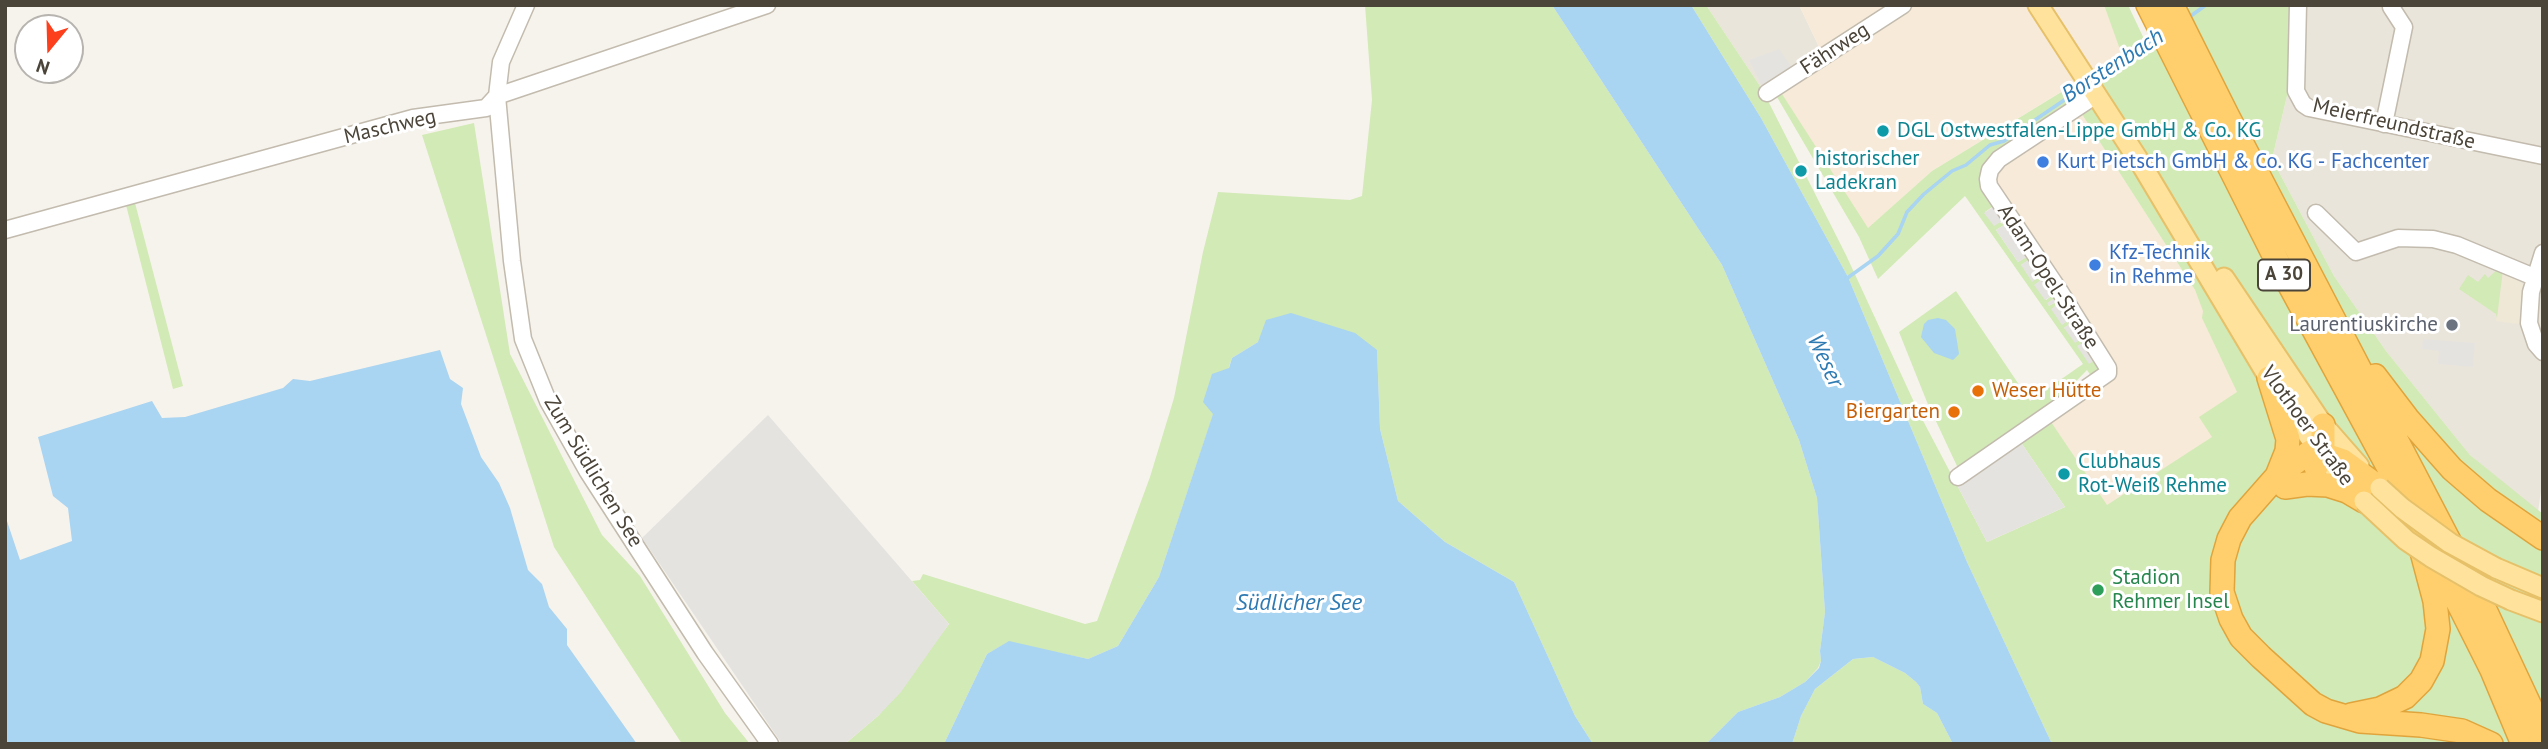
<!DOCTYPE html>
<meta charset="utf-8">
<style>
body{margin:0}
#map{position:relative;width:2548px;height:749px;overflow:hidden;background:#f6f3ec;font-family:"PT Sans",sans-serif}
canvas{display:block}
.frame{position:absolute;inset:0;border:7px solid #4b4439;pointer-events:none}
.north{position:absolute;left:14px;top:14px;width:70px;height:70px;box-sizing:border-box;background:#fff;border:2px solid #b7b4b0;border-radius:50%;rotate:199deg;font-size:19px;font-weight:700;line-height:28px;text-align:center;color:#4b4439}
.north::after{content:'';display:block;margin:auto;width:24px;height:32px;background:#fc3f1d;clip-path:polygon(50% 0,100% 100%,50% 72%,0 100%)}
</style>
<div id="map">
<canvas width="2548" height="749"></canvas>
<div class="frame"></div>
<div class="north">N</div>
</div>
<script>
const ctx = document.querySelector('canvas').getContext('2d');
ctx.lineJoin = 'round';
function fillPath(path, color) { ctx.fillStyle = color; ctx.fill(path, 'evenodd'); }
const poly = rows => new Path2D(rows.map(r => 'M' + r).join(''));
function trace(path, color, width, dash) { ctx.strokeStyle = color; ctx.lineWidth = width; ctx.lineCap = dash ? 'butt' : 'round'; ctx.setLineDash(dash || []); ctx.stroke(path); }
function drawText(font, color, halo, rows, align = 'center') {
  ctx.font = font + ' "PT Sans",sans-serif'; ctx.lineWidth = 6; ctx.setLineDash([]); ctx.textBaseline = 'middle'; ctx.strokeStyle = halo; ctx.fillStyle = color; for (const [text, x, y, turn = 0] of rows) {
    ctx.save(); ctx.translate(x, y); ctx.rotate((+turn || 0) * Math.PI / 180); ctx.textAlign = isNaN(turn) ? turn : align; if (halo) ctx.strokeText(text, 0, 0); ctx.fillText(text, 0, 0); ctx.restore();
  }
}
const residential = poly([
 [1706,5,1799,5,1821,51,1762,89],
 [2290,5,2543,5,2543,477,2538,512,2470,455,2386,351,2334,276,2272,159,2290,83]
]);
const commercial = poly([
 [1799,5,2104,5,2123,54,1932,171,1867,229,1774,82,1821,51],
 [2076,105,2195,290,2238,393,2200,417,2213,437,2106,506,2045,413,2093,379,1985,171]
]);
const education = poly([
 [2503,270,2509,270,2526,288,2521,322,2519,324,2496,321]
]);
const green = poly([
 [1365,5,1552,5,1722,265,1799,440,1817,498,1825,612,1820,651,1821,661,1818,668,1805,682,1780,697,1738,712,1706,744,1593,744,1575,716,1514,582,1445,542,1398,501,1380,429,1377,350,1258,342,1232,358,1159,577,1118,646,1088,659,1008,642,987,654,944,744,845,744,879,715,949,624,912,581,920,580,923,574,1085,624,1097,621,1150,477,1174,398,1203,252,1218,192,1350,200,1362,196,1372,100],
 [1691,5,1706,5,1762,89,1846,255,1920,415,1987,542,2065,507,2022,444,1964,481,1927,402,1899,332,1956,291,2030,401,2083,364,1965,196,1878,279,1859,237,1777,97,1782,94,1868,228,1932,171,2122,55,2104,5,2128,5,2145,41,2192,5,2290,5,2290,83,2272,159,2334,276,2386,351,2470,455,2543,514,2543,744,2052,744,1967,562,1848,277,1761,118],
 [2076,105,2195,290,2203,311,2202,318,2237,392,2199,417,2212,437,2107,505,2045,413,2087,370,2093,379,2103,364,2099,357,2089,363,2083,338,2064,328,2072,322,2070,319,2062,324,2052,309,2059,303,2057,301,2049,306,2048,303,2055,298,2053,295,2046,300,2042,279,2021,265,2029,260,2026,257,2018,262,1996,230,2004,225,1985,212,1995,205,1994,157],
 [474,123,510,354,602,535,640,576,725,713,750,744,682,744,554,547,422,135],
 [135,203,183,386,173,389,126,205],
 [2499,268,2503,269,2497,318,2496,314,2459,289,2468,275,2478,282,2485,274,2488,278],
 [1873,657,1905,673,1916,682,1920,687,1923,704,1937,713,1953,744,1792,744,1801,716,1815,689,1853,659]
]);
const parking = poly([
 [1779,49,1793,69,1763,88,1749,60],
 [1996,205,2099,357,2089,364,2077,346,2085,341,2083,338,2075,343,2064,328,2072,322,2070,319,2062,325,2051,309,2059,304,2057,301,2049,306,2047,303,2055,298,2053,295,2045,300,2034,285,2042,279,2040,276,2032,282,2021,265,2028,260,2027,257,2018,262,1996,230,2004,225,2002,221,1994,226,1984,213],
 [2423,339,2475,343,2473,367,2438,364,2439,351,2422,349],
 [768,415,949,624,901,692,879,715,845,744,782,744,642,538],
 [2022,444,2065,507,1987,542,1957,485]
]);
const water = poly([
 [1552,5,1691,5,1761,118,1848,277,1967,562,2052,744,1953,744,1937,713,1923,704,1920,687,1916,682,1905,673,1873,657,1853,659,1815,689,1801,716,1792,744,1706,744,1738,712,1780,697,1805,682,1819,668,1821,661,1820,651,1825,612,1817,498,1799,440,1722,265],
 [1291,313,1355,333,1377,350,1380,429,1398,501,1445,542,1514,582,1575,716,1593,744,944,744,987,654,1009,641,1088,659,1118,646,1159,577,1213,414,1203,402,1212,374,1229,368,1232,358,1258,342,1266,320],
 [1938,318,1946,320,1955,329,1959,354,1953,360,1934,353,1921,337,1924,324,1928,320],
 [440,350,450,379,463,388,461,404,481,457,499,483,510,508,528,570,542,584,549,607,567,629,567,645,637,744,5,744,5,515,20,560,72,541,68,508,53,496,38,437,152,401,162,418,185,417,283,388,293,379,310,381]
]);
const stream = poly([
 [2188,18,2206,5],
 [2094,80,2155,40],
 [1846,279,1878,256,1898,234,1907,212,1924,194,1952,171,1966,165,1990,145,2004,141,2082,88]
]);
const minor = poly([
 [526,5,501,62,497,96,512,261,523,339,548,401,588,472,705,653,770,744],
 [2298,5,2296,91,2303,104,2309,108,2543,156],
 [1767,93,1903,5],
 [2384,124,2404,27,2391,7],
 [2316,213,2356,252,2398,238,2433,239,2457,245,2534,277],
 [5,230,413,118,486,108,497,96,767,5],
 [2543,253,2531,292,2529,323,2536,344,2543,352],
 [1958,477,2108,373,2108,368,2059,290,1989,186,1988,179,1990,170,1999,159,2096,95]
]);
const major = poly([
 [2038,5,2143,167,2269,378,2308,435,2334,468,2359,495],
 [2224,278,2323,425,2359,466],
 [2496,568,2543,588],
 [2511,600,2543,612]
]);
const highway = poly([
 [2148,5,2281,269,2410,507,2492,670,2523,744],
 [2172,5,2227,115,2484,608,2543,734],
 [2375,376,2407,418,2452,469,2488,500,2543,538],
 [2269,378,2288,439,2287,451,2277,476,2240,518,2229,539,2223,560,2222,592,2231,619,2241,637,2261,657,2313,704,2326,711,2360,721,2421,725,2462,731,2491,744],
 [2316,467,2323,453,2323,425],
 [2278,475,2310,452,2316,452,2343,461,2380,488],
 [2285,487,2307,484,2328,485,2347,491,2364,501],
 [2351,715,2380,709,2405,697,2421,681,2432,661,2438,629,2435,601,2422,552]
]);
const majorBridge = poly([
 [2380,488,2402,508,2450,543,2496,568],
 [2364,501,2406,540,2431,557,2481,586,2511,600]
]);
const markers = [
 [1883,131,7,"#0f9aa8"],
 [2043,162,7,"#3f7fe0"],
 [1801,171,7,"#0f9aa8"],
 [2095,265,7,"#3f7fe0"],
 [2452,325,7,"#6b7280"],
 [1978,391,7,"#e8710a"],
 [1954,412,7,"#e8710a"],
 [2064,474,7,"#0f9aa8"],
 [2098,590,7,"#2e9e5b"]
];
const shields = [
 [2284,275,52]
];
const shieldNames = [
 ["A 30",2284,275]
];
const streetNames = [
 ["Fährweg",1835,49,-33],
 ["Meierfreundstraße",2394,124,13],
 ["Maschweg",390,127,-13],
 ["Adam-Opel-Straße",2048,277,57],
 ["Vlothoer Straße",2307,426,54],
 ["Zum Südlichen See",593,472,59]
];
const cultureNames = [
 ["DGL Ostwestfalen-Lippe GmbH & Co. KG",1897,131],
 ["historischer",1815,159],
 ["Ladekran",1815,183],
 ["Clubhaus",2078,462],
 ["Rot-Weiß Rehme",2078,486]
];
const shopNames = [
 ["Kurt Pietsch GmbH & Co. KG - Fachcenter",2057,162],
 ["Kfz-Technik",2109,253],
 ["in Rehme",2109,277]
];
const worshipNames = [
 ["Laurentiuskirche",2438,325]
];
const foodNames = [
 ["Weser Hütte",1992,391],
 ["Biergarten",1940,412,"right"]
];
const leisureNames = [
 ["Stadion",2112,578],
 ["Rehmer Insel",2112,602]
];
const waterNames = [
 ["Borstenbach",2113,66,-33],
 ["Weser",1825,361,65],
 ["Südlicher See",1299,603]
];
fillPath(residential, '#eae5da');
fillPath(commercial, '#f7ead8');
fillPath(education, '#efe8d6');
fillPath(green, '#d2eab5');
fillPath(parking, '#e5e3e0');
fillPath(water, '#a9d4f2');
trace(stream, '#a9d4f2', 3.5);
trace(minor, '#c2bbae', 19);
trace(major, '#e6c16a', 23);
trace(highway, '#e0a43c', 26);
trace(minor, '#fff', 16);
trace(major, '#ffe39c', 19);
trace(highway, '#ffcf6e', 23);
trace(majorBridge, '#e6c16a', 23, []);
trace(majorBridge, '#ffe39c', 19);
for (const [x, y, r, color] of markers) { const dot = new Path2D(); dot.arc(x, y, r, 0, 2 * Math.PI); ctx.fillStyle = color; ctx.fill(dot); trace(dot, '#fff', 2.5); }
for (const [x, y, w] of shields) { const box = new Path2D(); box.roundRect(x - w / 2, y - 15.5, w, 31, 5); ctx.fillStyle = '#fff'; ctx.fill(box); trace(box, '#4b4439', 2); }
drawText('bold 19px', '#4b4439', null, shieldNames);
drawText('21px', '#4b4439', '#fff', streetNames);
drawText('21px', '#0d838f', '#fff', cultureNames, 'left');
drawText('21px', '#366cbe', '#fff', shopNames, 'left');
drawText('21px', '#5b616d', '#fff', worshipNames, 'right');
drawText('21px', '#c56008', '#fff', foodNames, 'left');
drawText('21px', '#27864d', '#fff', leisureNames, 'left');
drawText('italic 23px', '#2e7ab2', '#fff', waterNames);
</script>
